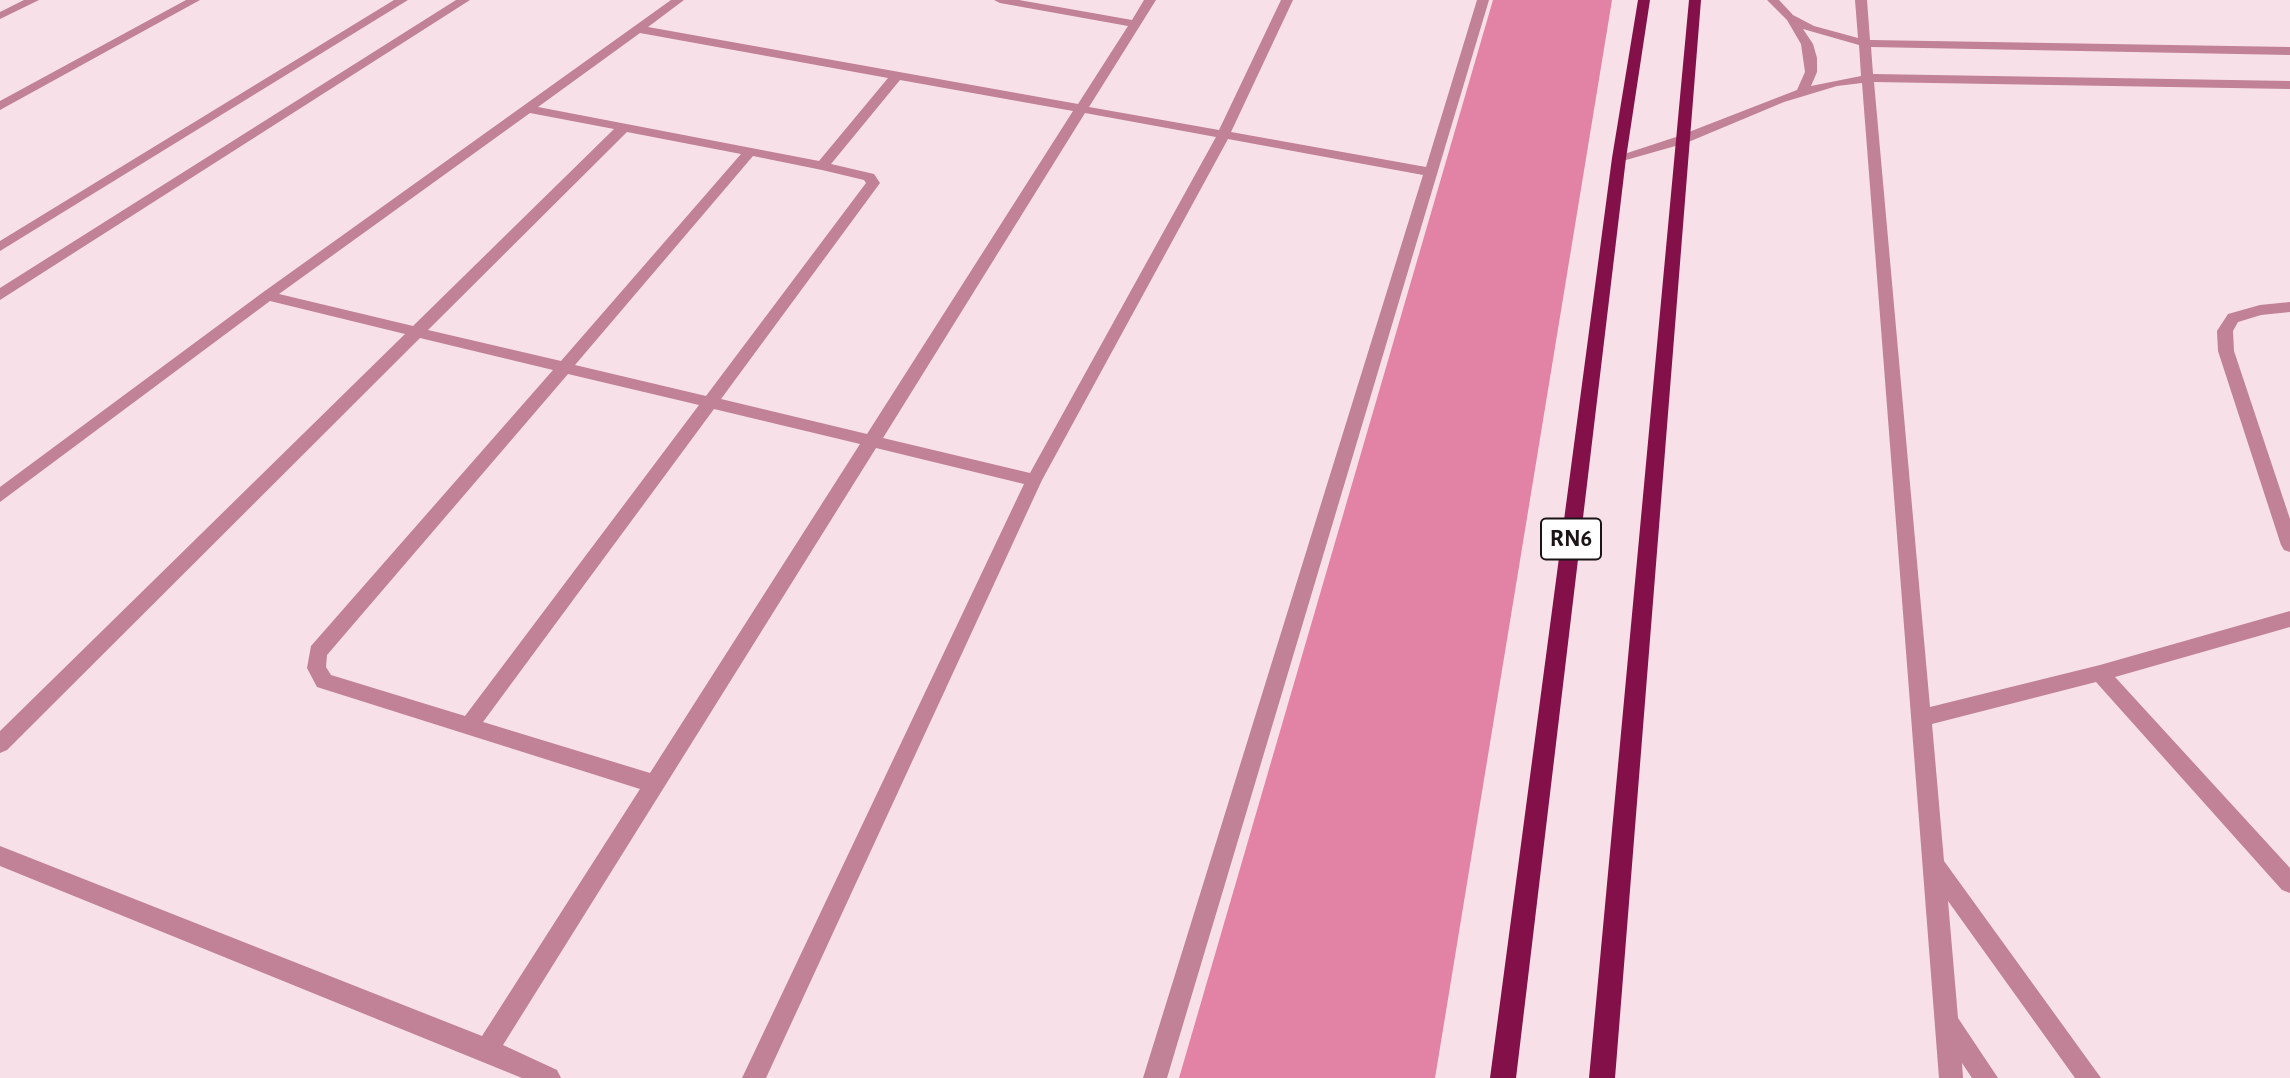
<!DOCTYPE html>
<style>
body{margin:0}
canvas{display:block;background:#f7e0e7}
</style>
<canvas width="2290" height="1078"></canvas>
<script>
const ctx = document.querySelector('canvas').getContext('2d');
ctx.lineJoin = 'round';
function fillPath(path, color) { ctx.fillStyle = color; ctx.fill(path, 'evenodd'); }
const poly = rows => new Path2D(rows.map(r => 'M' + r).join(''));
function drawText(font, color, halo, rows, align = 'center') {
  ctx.font = font + ' "Alegreya Sans",sans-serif'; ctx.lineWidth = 7; ctx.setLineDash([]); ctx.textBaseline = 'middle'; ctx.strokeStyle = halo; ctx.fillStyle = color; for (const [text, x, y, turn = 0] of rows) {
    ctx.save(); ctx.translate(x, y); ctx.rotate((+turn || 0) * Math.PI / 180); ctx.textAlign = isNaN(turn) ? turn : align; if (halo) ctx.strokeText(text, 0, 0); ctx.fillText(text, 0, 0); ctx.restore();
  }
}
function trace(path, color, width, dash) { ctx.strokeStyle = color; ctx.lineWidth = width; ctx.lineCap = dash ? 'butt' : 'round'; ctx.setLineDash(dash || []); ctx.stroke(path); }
const forest = poly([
 [1493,0,1612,0,1435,1078,1179,1078]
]);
const minor = poly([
 [24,0,39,0,0,19,0,12,24,0],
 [186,0,200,0,0,110,0,101,186,0],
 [394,0,408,0,0,251,0,241,394,0],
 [456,0,470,0,0,300,0,288,456,0],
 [671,0,684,0,648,27,1078,104,1128,26,1000,3,994,0,1019,0,1132,20,1144,0,1156,0,1089,107,1219,130,1281,0,1293,0,1231,132,1426,167,1477,0,1489,0,1167,1078,1143,1078,1423,175,1228,139,1042,480,766,1078,742,1078,1024,484,876,448,503,1045,557,1070,561,1078,522,1078,0,866,0,846,482,1036,640,789,317,687,307,668,311,646,553,370,420,338,7,750,0,753,0,731,405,334,270,301,0,502,0,487,262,293,671,0],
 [640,33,888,78,819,161,538,107,640,33],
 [900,80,1073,111,867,434,721,399,880,183,874,174,831,164,900,80],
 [530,113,614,129,413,326,279,294,530,113],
 [1085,113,1216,137,1030,473,883,438,1085,113],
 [627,132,741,154,561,361,428,330,627,132],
 [753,156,822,170,864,180,866,183,706,396,575,365,753,156],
 [568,374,699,405,465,716,331,675,326,667,327,655,568,374],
 [714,409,860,444,650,773,483,722,714,409],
 [1767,0,1779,0,1793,15,1814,26,1858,38,1855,0,1867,0,1870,40,2290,47,2290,55,1871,47,1873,74,2290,81,2290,89,1874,82,1930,707,2100,665,2290,611,2290,627,2115,677,2290,868,2290,893,2282,890,2096,682,1932,724,1944,861,2101,1078,2075,1078,1948,901,1958,1018,1998,1078,1972,1078,1962,1063,1963,1078,1939,1078,1862,83,1837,86,1784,102,1686,143,1619,162,1612,158,1676,137,1797,90,1805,72,1801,44,1787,20,1767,0],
 [1803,29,1859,45,1861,76,1811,86,1817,72,1817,58,1813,44,1803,29],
 [2290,302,2290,312,2261,315,2238,322,2233,331,2234,351,2290,519,2290,552,2284,550,2281,545,2218,351,2217,331,2228,314,2260,305,2290,302]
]);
const trunk = poly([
 [1638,0,1650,0,1626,158,1516,1078,1490,1078,1612,158,1638,0],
 [1689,0,1701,0,1615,1078,1589,1078,1689,0]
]);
const shields = [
 [1571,539,60]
];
const shieldNames = [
 ["RN6",1571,539]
];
fillPath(forest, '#e282a5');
fillPath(minor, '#c18197');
fillPath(trunk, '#84104a');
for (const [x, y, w] of shields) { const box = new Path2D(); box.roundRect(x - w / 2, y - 20.5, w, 41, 5); ctx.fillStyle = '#fff'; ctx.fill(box); trace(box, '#1b1316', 2); }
drawText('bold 24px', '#1b1316', null, shieldNames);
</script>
